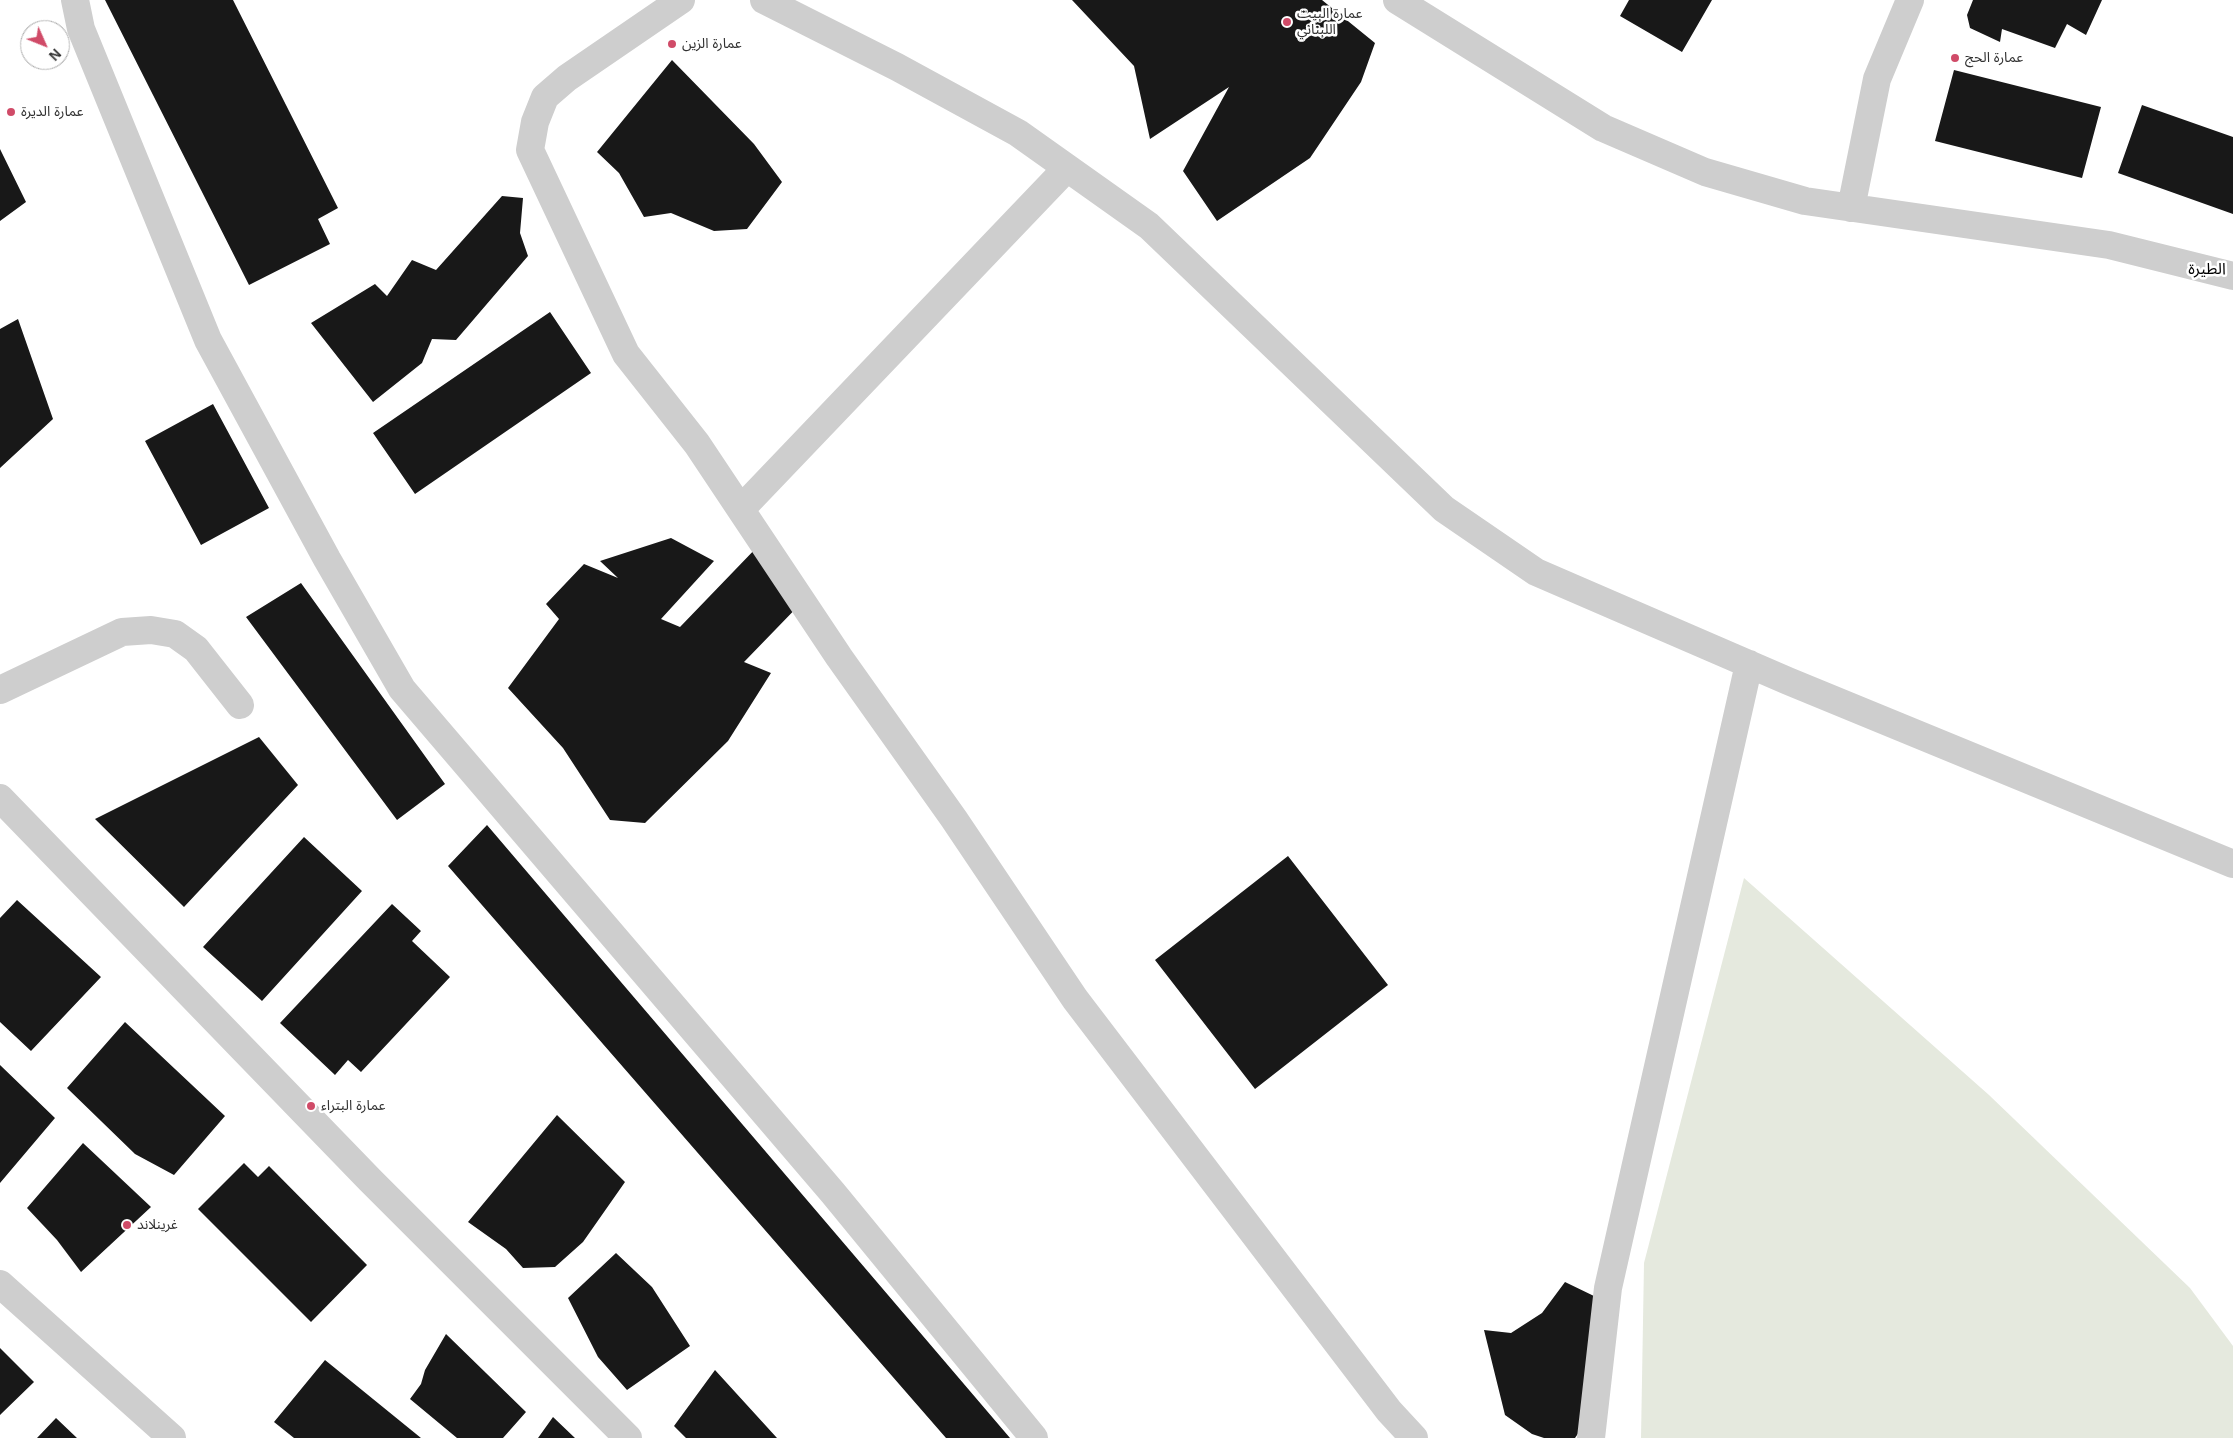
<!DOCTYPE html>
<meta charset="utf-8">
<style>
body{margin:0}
#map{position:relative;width:2233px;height:1438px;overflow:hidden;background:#fff;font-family:Arial,sans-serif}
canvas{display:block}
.north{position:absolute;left:20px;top:20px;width:50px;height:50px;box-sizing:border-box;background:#fff;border:1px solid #adadad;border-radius:50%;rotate:134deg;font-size:14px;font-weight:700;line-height:20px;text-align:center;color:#313131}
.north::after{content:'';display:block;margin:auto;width:18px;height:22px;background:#d04b68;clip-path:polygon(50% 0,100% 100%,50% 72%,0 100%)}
</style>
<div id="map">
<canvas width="2233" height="1438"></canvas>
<div class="north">N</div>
</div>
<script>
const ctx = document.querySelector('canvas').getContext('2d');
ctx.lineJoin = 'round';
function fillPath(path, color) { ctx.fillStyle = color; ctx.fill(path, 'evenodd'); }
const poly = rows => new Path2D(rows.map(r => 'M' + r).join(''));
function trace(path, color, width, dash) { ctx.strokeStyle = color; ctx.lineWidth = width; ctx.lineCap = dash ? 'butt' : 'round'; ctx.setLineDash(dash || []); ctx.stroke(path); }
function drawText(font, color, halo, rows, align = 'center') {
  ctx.font = font + ' Arial,"Noto Sans Arabic",sans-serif'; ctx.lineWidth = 5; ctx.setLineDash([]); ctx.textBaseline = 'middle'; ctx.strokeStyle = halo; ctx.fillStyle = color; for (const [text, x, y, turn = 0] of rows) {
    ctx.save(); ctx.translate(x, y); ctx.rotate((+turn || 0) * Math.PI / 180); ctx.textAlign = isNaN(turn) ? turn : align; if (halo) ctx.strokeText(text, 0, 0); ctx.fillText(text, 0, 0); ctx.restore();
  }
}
const green = poly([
 [1744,878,1989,1095,2190,1288,2233,1346,2233,1438,1641,1438,1644,1263]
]);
const building = poly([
 [105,0,233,0,338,208,318,219,330,244,249,285],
 [1072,0,1322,0,1375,43,1361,82,1310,158,1217,221,1183,171,1229,87,1150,139,1134,66],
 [1629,0,1712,0,1682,52,1620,16],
 [1973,0,2102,0,2086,35,2067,24,2055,48,2002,29,2000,42,1970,28,1967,15],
 [672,60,754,144,782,182,747,229,714,231,671,213,644,217,619,173,597,152],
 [1954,70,2101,107,2082,178,1935,141],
 [2142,105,2233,137,2233,214,2118,173],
 [0,149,26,202,0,221],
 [502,196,523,198,520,233,528,256,456,340,432,339,422,363,373,402,311,323,375,284,387,296,412,260,436,270],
 [550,312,591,373,415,494,373,433],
 [18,319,53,419,0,468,0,329],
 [213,404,269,508,201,545,145,441],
 [671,538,714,561,661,619,680,627,760,544,807,597,744,662,771,673,728,741,645,823,610,820,563,748,508,688,559,619,546,604,584,564,618,578,600,561],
 [301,583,445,784,397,820,246,617],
 [259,737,298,785,184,907,95,819],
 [487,825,1010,1438,946,1438,448,866],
 [304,837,362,891,262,1001,203,947],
 [1288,856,1388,985,1255,1089,1155,960],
 [17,900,101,977,31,1051,0,1022,0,918],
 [392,904,421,931,412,941,450,977,361,1072,348,1060,335,1075,280,1023],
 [125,1022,225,1116,174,1175,135,1154,67,1088],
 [0,1065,55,1118,0,1183],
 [557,1115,625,1182,583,1242,555,1267,523,1268,506,1249,468,1222],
 [83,1143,151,1207,81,1272,57,1240,27,1208],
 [244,1163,258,1177,269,1166,367,1265,311,1322,198,1209],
 [616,1253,652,1287,690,1346,627,1390,598,1357,568,1298],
 [1565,1282,1596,1297,1588,1419,1575,1438,1544,1438,1532,1434,1505,1415,1484,1330,1511,1333,1542,1313],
 [446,1334,526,1412,503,1438,457,1438,410,1399,421,1384,425,1370],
 [0,1348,34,1382,0,1415],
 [325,1360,421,1438,294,1438,274,1422],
 [715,1370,777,1438,686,1438,674,1426],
 [553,1417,575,1438,538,1438],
 [56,1418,77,1438,37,1438]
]);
const minor = poly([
 [75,0,81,29,208,340,327,559,402,689,833,1193,1034,1438],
 [681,0,567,78,545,97,535,122,530,150,626,354,697,444,839,657,954,819,1075,999,1389,1411,1414,1438],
 [764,0,897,67,1018,133,1149,226,1444,509,1536,572,1788,681,2233,864],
 [1397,0,1603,128,1705,172,1805,201,2109,245,2233,276],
 [1851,208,1877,79,1910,0],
 [741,509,1067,168],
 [0,690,122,632,151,630,175,634,196,649,240,705],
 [0,798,370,1180,628,1438],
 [0,1284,172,1438],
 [1591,1438,1608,1288,1749,664]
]);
const markers = [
 [1287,22,5,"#d04b68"],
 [672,44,5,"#d04b68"],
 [1955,58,5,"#d04b68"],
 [11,112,5,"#d04b68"],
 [311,1106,5,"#d04b68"],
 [127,1225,5,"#d04b68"]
];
const poiNames = [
 ["عمارة البيت",1297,14],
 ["اللبناني",1297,30],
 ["عمارة الزين",682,44],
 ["عمارة الحج",1965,58],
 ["عمارة الديرة",21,112],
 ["عمارة البتراء",321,1106],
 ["غرينلاند",137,1225]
];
const quarterNames = [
 ["الطيرة",2207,270]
];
fillPath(green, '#e5e9de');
fillPath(building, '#181818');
trace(minor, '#cecece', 28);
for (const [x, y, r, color] of markers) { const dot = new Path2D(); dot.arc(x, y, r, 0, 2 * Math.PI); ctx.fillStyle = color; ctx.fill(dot); trace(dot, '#fff', 2); }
drawText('14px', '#313131', '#fff', poiNames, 'left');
drawText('16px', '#000', '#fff', quarterNames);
</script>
